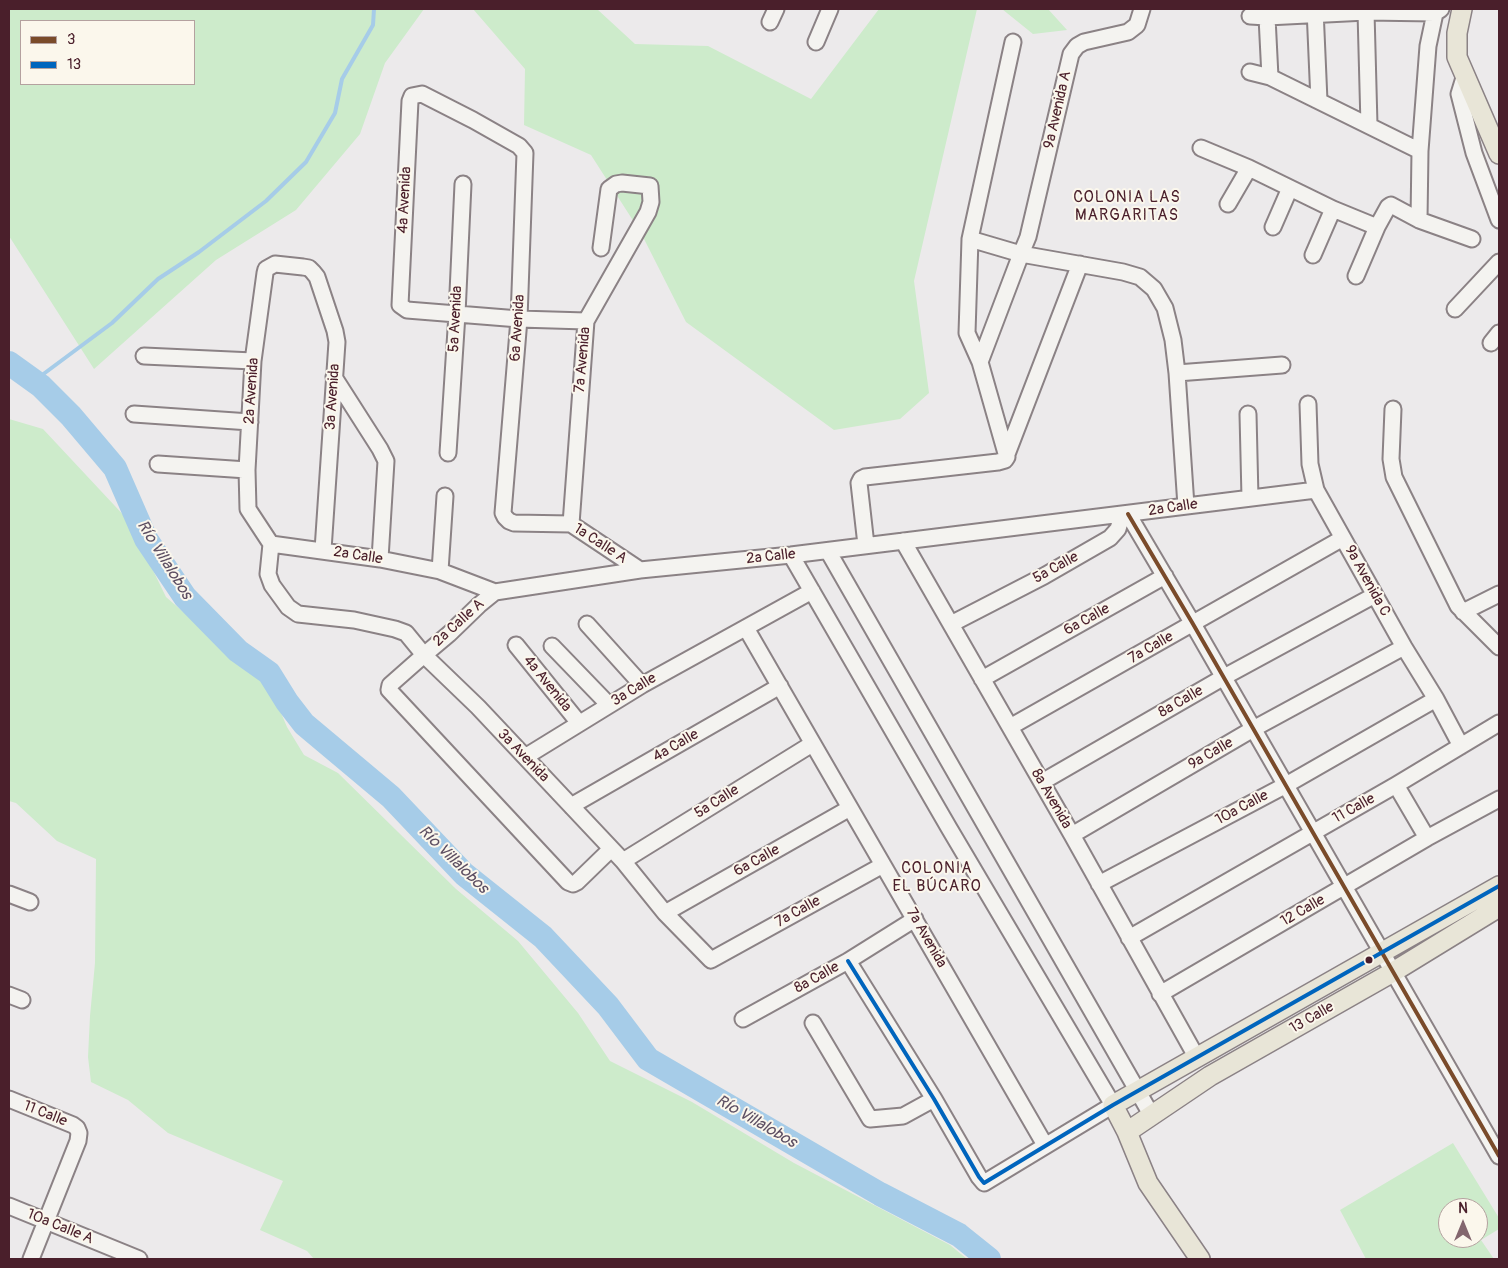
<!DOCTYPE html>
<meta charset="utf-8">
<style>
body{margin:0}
#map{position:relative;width:1508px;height:1268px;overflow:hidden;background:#eceaeb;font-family:Pangolin,sans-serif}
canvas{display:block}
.frame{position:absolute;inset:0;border:10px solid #4a1f2b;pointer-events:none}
.legend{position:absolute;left:20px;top:20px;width:175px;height:65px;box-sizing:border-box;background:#fbf7ec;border:1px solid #b4a19f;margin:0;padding:6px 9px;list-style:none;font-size:15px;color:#4a1f2b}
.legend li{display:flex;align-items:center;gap:10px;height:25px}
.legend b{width:25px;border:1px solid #b4a19f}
.north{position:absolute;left:1438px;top:1198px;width:50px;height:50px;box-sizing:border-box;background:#fbf7ec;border:1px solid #b4a19f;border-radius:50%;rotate:0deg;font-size:14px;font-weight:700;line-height:20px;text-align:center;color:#4a1f2b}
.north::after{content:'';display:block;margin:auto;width:18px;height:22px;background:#83666e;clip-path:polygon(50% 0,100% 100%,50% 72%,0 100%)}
</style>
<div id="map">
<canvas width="1508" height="1268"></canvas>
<div class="frame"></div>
<ul class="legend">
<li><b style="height:6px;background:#7a4b2a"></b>3</li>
<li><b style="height:6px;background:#0065bd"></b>13</li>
</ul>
<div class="north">N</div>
</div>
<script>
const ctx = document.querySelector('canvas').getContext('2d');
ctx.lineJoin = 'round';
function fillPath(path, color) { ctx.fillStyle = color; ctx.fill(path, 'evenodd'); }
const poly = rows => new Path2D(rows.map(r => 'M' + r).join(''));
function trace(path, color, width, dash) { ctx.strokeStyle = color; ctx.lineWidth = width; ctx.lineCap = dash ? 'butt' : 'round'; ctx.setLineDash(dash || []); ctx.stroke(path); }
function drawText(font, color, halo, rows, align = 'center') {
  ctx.font = font + ' Pangolin,sans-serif'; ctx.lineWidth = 4; ctx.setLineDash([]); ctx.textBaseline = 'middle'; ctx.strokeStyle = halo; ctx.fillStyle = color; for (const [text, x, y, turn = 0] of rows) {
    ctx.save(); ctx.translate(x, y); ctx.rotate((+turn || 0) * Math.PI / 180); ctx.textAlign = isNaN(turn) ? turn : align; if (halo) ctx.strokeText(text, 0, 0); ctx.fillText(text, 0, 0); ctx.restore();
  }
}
const green = poly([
 [9,9,424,9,385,63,360,134,296,210,216,260,94,369,9,236],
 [21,21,194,21,194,84,21,84],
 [473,9,597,9,635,44,708,46,811,99,879,9,977,9,914,281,929,393,900,419,834,430,686,322,641,233,591,155,524,125,525,69],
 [1002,9,1048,9,1067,30,1033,34],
 [9,419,43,429,129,521,166,597,270,687,287,727,304,755,338,773,456,889,518,941,578,1013,610,1061,692,1102,794,1163,950,1245,967,1259,314,1259,307,1251,260,1230,283,1181,168,1133,128,1100,91,1082,88,1057,90,1016,95,963,96,859,57,841,16,803,9,801],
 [1453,1143,1499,1218,1499,1229,1481,1240,1494,1259,1366,1259,1340,1210],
 [1448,1208,1478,1208,1478,1238,1448,1238]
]);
const stream = poly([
 [34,381,112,323,158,279,199,252,266,201,306,162,335,113,342,79,373,25,374,9]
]);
const river = poly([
 [9,363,41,386,71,416,115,468,146,539,185,597,238,651,269,673,287,702,304,724,391,797,464,874,543,937,608,1006,648,1059,880,1194,959,1235,989,1259]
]);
const minor = poly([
 [1315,9,1319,101],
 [1366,12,1369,125],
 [1250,16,1267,17,1366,12,1435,13],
 [1267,17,1270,77],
 [770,22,776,9],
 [816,42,830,9],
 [1250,72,1270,77,1420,151],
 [1467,79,1463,81,1459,94,1474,153,1499,220],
 [1201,148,1249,168,1333,209,1377,227],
 [1228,204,1249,168],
 [1419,220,1420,151,1428,46,1435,13,1441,9],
 [1273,227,1290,188],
 [970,239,1021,254,1123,272,1140,277,1154,289,1165,308,1173,340,1177,373,1186,506],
 [1313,255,1333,209],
 [1356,276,1377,227,1388,207,1391,205,1419,220,1472,239],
 [1455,309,1499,262],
 [586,321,519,319,407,310,400,305,410,101,412,96,422,94,473,120,519,146,525,153,519,319,503,513,505,517,509,521,514,523,571,524,640,570],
 [1491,343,1499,333],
 [144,356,253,361],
 [980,362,1021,254,1028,237,1071,54,1077,46,1084,42,1128,32,1137,25,1142,9],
 [1177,373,1282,365],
 [334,377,380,449,386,461,380,559],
 [1308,404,1310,464,1316,490,1404,647,1436,699,1461,746],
 [1393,409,1391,459,1394,477,1458,606,1499,647],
 [134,414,250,422],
 [1248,414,1250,498],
 [448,453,457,314,463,184],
 [1007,454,1080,264],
 [158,464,247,470],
 [1128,514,1193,624,1499,1156],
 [571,524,586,321,648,212,651,202,650,186,622,183,616,184,609,189,601,248],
 [903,541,1072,835,1197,1058],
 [271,544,268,574,272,585,288,607,298,614,354,620,395,629,406,633,424,655,478,707,623,861,665,913,711,960,883,865],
 [866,545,859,483,861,479,865,477,998,462,1005,460,1007,457,980,362,967,333,970,239,1013,42],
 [323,550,337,342,335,331,317,277,313,272,309,268,303,267,275,264,266,269,265,273,253,361,247,470,248,509,271,544,380,559,440,571,495,592,640,570,791,555,1316,490],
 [828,551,1152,1116],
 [791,555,949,828,1113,1105,984,1183,979,1177,934,1099,848,961],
 [440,571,445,496],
 [495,592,479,605,449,634,424,655,390,685,389,690,568,882,573,884,577,882,611,849],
 [1463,612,1499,594],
 [587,624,642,685],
 [951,624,1044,576,1110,538,1118,529,1122,515],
 [746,628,1045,1145],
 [516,645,579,723],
 [552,646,609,705],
 [982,679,1165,576],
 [1010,727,1343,538],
 [525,757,642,685,812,591],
 [1042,782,1224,677,1375,595],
 [1396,785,1427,838],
 [571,806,780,686],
 [1072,835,1253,729,1404,647],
 [623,861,812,744],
 [1099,884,1286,785,1436,699],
 [9,894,30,902],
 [665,913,850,808],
 [1129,938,1396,785,1499,723],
 [1160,994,1427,838,1499,799],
 [9,995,22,1000],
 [743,1019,848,961,915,919],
 [813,1023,870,1119,903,1116,934,1099],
 [9,1099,73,1125,77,1128,79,1133,78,1141,31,1259],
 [9,1206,139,1259]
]);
const major = poly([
 [1462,9,1457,33,1457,57,1499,154],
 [1127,1132,1210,1076,1393,972,1499,907],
 [1200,1259,1148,1183,1127,1132,1113,1105,1499,886]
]);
const bus1 = poly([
 [1128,514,1193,624,1499,1156]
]);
const bus2 = poly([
 [848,961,934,1099,979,1177,984,1183,1113,1105,1499,886]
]);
const markers = [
 [1369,960,4.5,"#4a1f2b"]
];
const streetNames = [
 ["9a Avenida A",1058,110,-77],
 ["4a Avenida",405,200,-87],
 ["5a Avenida",456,319,-87],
 ["6a Avenida",518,328,-86],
 ["7a Avenida",583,360,-85],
 ["2a Avenida",252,391,-86],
 ["3a Avenida",333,397,-86],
 ["2a Calle",1173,508,-8],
 ["1a Calle A",600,544,33],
 ["2a Calle",358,556,9],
 ["2a Calle",771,557,-6],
 ["5a Calle",1056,568,-29],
 ["9a Avenida C",1367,581,61],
 ["6a Calle",1087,620,-29],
 ["2a Calle A",459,623,-42],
 ["7a Calle",1151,648,-30],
 ["4a Avenida",547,684,51],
 ["3a Calle",634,690,-31],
 ["8a Calle",1181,702,-30],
 ["4a Calle",676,746,-30],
 ["9a Calle",1211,754,-30],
 ["3a Avenida",523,756,46],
 ["8a Avenida",1051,799,60],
 ["5a Calle",717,802,-32],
 ["10a Calle",1242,808,-28],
 ["11 Calle",1354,809,-29],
 ["6a Calle",757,861,-29],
 ["12 Calle",1303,911,-30],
 ["7a Calle",798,912,-29],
 ["7a Avenida",926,938,60],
 ["8a Calle",817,978,-29],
 ["13 Calle",1312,1018,-30],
 ["11 Calle",45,1114,22],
 ["10a Calle A",60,1227,22]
];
const neighbourhoodNames = [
 ["COLONIA LAS",1127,198],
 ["MARGARITAS",1127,216],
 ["COLONIA",937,869],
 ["EL BÚCARO",937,887]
];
const waterNames = [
 ["Río Villalobos",164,560,58],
 ["Río Villalobos",453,860,44],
 ["Río Villalobos",756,1122,30]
];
fillPath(green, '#cdebcb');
trace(stream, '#a6cce8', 4);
trace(river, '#a6cce8', 24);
trace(minor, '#8b8285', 19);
trace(major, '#8b8285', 22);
trace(minor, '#f4f3f0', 15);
trace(major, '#e8e5d7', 19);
trace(bus1, '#7a4b2a', 4);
trace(bus2, '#0065bd', 4);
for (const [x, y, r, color] of markers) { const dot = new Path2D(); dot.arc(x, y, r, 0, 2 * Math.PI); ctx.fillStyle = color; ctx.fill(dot); trace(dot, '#fbf7ec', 2); }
drawText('15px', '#4a1f2b', '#fbf7ec', streetNames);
ctx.letterSpacing = '1px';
drawText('16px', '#4a1f2b', '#fbf7ec', neighbourhoodNames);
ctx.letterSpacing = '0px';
drawText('italic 16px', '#5d4f63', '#fbf7ec', waterNames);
</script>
